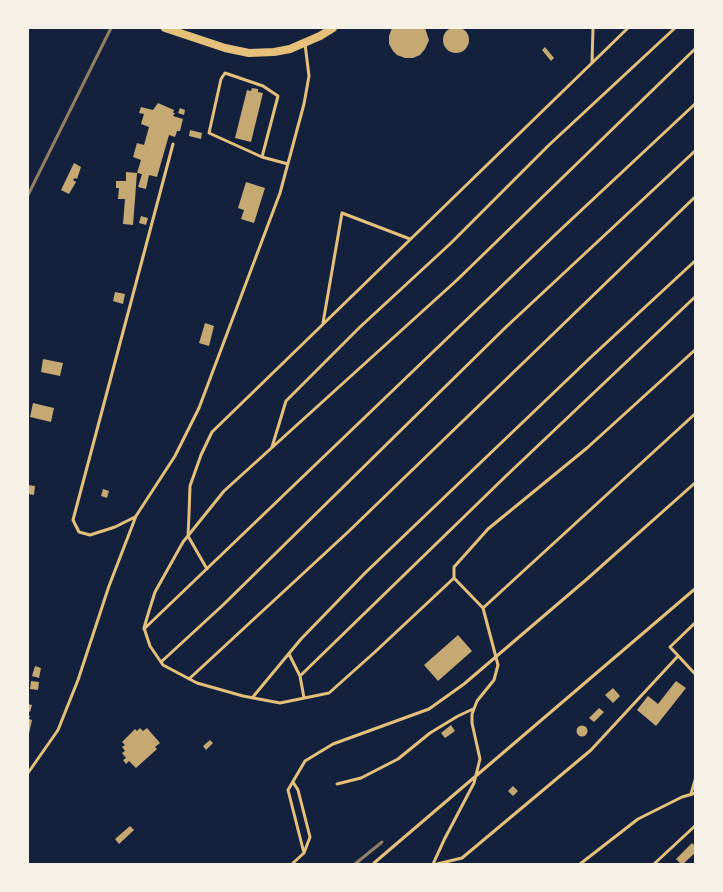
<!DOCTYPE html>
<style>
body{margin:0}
#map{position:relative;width:723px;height:892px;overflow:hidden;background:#14213d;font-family:"Titillium Web",sans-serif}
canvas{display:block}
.frame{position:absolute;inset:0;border:29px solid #f6f1e7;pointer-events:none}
</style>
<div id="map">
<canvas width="723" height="892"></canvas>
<div class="frame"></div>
</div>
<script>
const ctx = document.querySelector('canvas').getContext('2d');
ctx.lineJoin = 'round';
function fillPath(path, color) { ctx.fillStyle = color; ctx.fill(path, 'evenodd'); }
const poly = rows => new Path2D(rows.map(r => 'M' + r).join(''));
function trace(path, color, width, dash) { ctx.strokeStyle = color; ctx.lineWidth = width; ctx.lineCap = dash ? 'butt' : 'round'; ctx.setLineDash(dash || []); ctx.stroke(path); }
const building = poly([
 '443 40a13 13 0 1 1 26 0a13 13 0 1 1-26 0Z',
 [392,28,425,28,429,40,425,49,420,55,413,58,405,58,397,55,393,51,389,44,389,36],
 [545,47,554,58,551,61,542,50],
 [252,88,258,89,258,92,263,93,251,142,235,138,247,90,251,91],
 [158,103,174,110,173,113,175,113,173,116,183,119,180,131,177,131,175,137,169,135,157,177,149,175,146,189,138,187,142,174,137,173,141,160,133,157,137,143,144,145,149,127,141,124,144,114,139,113,141,107,153,110],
 [180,108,185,110,184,115,178,113],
 [190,130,202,133,201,139,189,136],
 [74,163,81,167,77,179,75,178,73,180,76,182,69,194,61,190],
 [126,172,137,173,133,225,123,224,125,199,118,199,119,188,116,188,116,181,126,181],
 [246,182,265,188,254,223,241,219,244,210,238,208],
 [141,216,148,218,146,225,139,223],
 [115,292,125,294,123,304,113,301],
 [205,323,214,326,209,346,199,343],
 [43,359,63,363,60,376,41,372],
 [33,403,54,408,51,422,30,417],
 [28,485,35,486,34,495,28,494],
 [103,489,109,491,107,498,101,496],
 [458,635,472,651,438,681,424,665],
 [35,666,41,668,39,678,32,676],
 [31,681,39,682,38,690,30,689],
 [676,681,686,688,656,726,637,710,648,696,658,704],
 [613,688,620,696,613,703,605,695],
 [28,704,32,705,30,712,28,711],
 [599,708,604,712,594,722,589,718],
 [28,715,30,716,29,719,32,720,28,738],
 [451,725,455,731,445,738,441,733],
 '576.5 731a5.5 5.5 0 1 1 11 0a5.5 5.5 0 1 1-11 0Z',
 [140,728,143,731,147,728,160,743,155,747,157,749,136,768,129,761,126,764,123,760,126,758,122,753,125,751,122,747,125,745,122,742,135,729,137,731],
 [210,740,213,743,206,750,203,746],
 [513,786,518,791,513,796,508,791],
 [130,826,134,830,119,844,115,839],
 [692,843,696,847,694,849,696,852,683,864,681,864,676,859]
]);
const service = poly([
 [592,63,593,28],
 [262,157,209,133,221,79,225,73,263,86,278,96,262,157,288,164],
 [323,323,342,213,410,239],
 [272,447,286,401,360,327,451,243,549,145,675,28],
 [135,517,115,527,90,535,79,532,73,520,173,144],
 [207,569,188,536,189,514,190,486,201,455,212,432,628,28],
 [454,578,454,567,488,529,587,448,696,349],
 [483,608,696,413],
 [696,622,670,647,696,675],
 [144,629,557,233,696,103],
 [289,654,300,676],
 [161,662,223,605,506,327,696,150],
 [189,679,348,532,696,196],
 [252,698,301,639,365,573,590,358,696,260],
 [304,698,300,676,507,475,696,296],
 [28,773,58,730,78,680,109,586,136,516,175,456,199,408,280,193,304,104,309,76,305,44],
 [337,784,361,778,398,759,430,733,458,716,473,709],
 [691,794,696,777],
 [304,853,288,790,305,761,333,744,429,709,464,684,587,579,696,482],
 [374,863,696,588],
 [292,864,304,853,310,837,298,790,293,782],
 [433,864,444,840,474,783,480,759,472,723,472,714,477,701,494,680,498,665,483,608,454,578,376,651,329,693,280,703,243,696,197,683,163,665,150,646,144,628,149,611,155,592,183,542,224,491,457,280,696,48],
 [437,864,462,858,591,750,678,656],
 [580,864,638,819,682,797,696,793],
 [654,864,696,825]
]);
const tertiary = poly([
 [165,28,225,48,249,53,274,52,290,49,320,36,333,28]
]);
const rail = poly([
 [28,195,111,28],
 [355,864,382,842]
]);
fillPath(building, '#c6a872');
trace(service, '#e5c07b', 3);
trace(tertiary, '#e5c07b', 8);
trace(rail, '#918062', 3);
</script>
